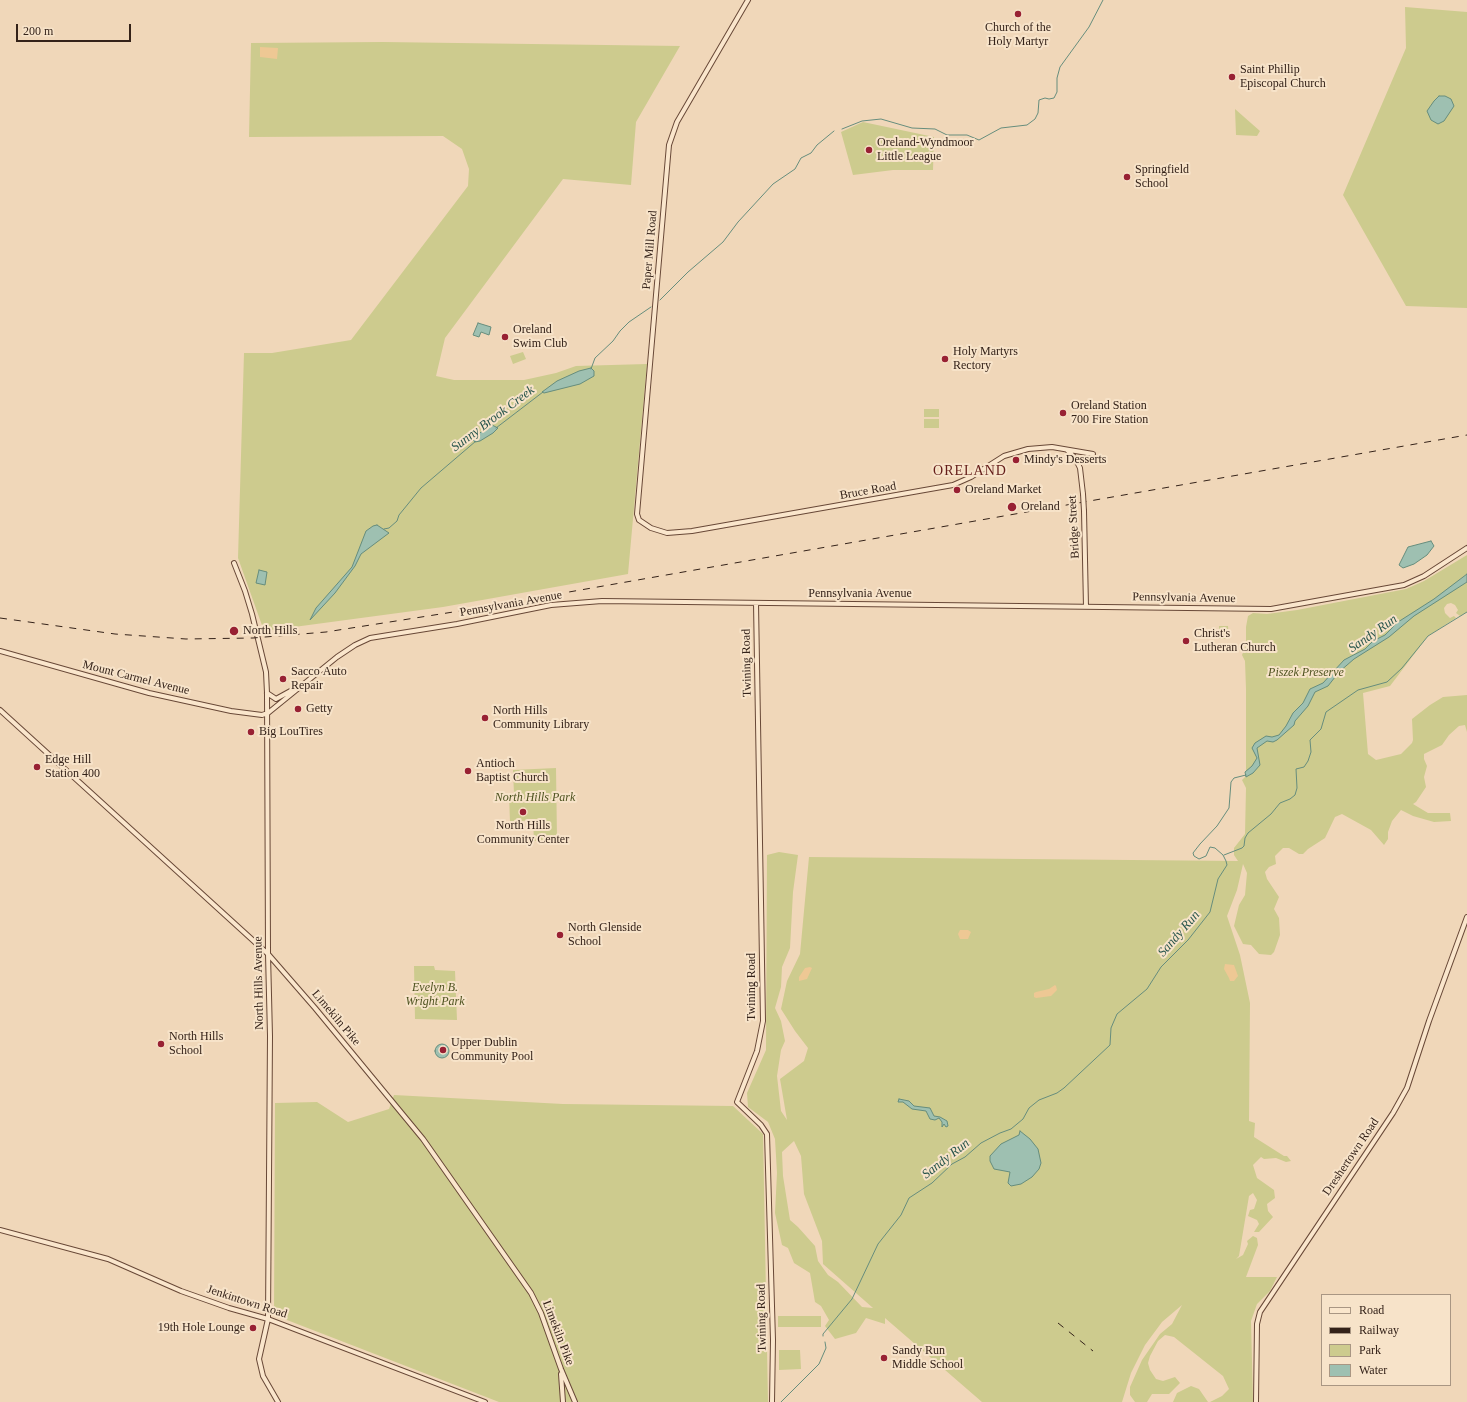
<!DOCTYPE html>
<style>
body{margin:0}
#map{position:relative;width:1467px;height:1402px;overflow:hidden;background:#f0d7b9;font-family:Georgia,serif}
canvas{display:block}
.legend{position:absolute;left:1321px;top:1294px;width:130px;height:92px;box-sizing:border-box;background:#f7e3c9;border:1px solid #a99683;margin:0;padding:5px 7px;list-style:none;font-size:12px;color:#342219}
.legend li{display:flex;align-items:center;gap:8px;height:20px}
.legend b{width:20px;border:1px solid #a99683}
.scale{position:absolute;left:16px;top:24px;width:115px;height:18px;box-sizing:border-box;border:2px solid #342219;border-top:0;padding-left:5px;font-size:12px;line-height:14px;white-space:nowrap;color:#342219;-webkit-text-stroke:3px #f7e3c9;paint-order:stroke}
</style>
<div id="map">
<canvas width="1467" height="1402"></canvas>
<ul class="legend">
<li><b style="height:5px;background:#fae6cc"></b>Road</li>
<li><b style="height:5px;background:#342219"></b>Railway</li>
<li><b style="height:11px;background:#cdcb8e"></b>Park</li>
<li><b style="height:11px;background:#9ec0b1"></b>Water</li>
</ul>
<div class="scale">200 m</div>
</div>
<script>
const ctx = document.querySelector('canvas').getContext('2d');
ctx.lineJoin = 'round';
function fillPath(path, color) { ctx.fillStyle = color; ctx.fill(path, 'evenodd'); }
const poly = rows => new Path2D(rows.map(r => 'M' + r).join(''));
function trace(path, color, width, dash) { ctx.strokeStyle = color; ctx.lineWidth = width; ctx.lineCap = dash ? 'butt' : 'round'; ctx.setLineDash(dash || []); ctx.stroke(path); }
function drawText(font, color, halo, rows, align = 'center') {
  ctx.font = font + ' Georgia,serif'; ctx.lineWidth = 4; ctx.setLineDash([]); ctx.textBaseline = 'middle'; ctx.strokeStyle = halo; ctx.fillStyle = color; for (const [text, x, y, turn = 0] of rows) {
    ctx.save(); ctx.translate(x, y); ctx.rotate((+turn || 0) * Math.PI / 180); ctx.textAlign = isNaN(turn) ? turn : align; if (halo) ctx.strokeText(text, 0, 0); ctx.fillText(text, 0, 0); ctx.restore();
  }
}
const green = poly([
 [1405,7,1467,12,1467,308,1406,306,1343,195,1406,48],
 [383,42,680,46,636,122,631,185,563,179,445,338,436,376,454,380,524,380,556,373,576,366,647,364,628,574,443,607,264,631,238,558,244,353,272,353,351,340,468,186,469,169,462,149,443,136,249,137,251,43],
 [1235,109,1260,131,1257,136,1236,135],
 [863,122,934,137,933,170,893,170,853,175,841,132],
 [523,352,526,359,513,364,510,356],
 [924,409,939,409,939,417,924,417],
 [924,419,939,419,939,428,924,428],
 [1467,555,1467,612,1460,616,1456,613,1458,610,1455,605,1451,603,1447,604,1444,608,1445,613,1450,618,1454,616,1456,618,1428,636,1390,686,1363,693,1368,754,1376,760,1401,754,1412,743,1413,740,1412,719,1430,705,1443,697,1467,695,1467,732,1465,725,1459,726,1449,735,1442,745,1424,754,1424,759,1427,766,1424,777,1426,787,1416,802,1413,804,1428,813,1450,813,1451,821,1434,822,1413,816,1401,810,1392,821,1388,832,1388,839,1384,845,1371,830,1342,814,1335,817,1325,838,1308,849,1303,854,1299,854,1289,848,1283,848,1275,856,1276,864,1269,867,1265,872,1267,879,1279,897,1274,909,1279,918,1280,935,1274,952,1271,955,1259,954,1251,945,1243,944,1234,926,1239,905,1245,895,1247,873,1243,864,1237,890,1227,916,1240,955,1250,1003,1249,1121,1255,1123,1254,1137,1284,1156,1287,1156,1291,1161,1286,1162,1276,1158,1264,1159,1261,1157,1253,1165,1257,1178,1274,1190,1275,1198,1267,1204,1268,1211,1273,1217,1259,1232,1254,1232,1259,1224,1257,1220,1248,1216,1250,1210,1254,1209,1257,1200,1253,1193,1249,1196,1239,1256,1236,1259,1243,1255,1248,1244,1247,1241,1253,1236,1257,1238,1258,1245,1246,1277,1277,1277,1270,1291,1257,1304,1251,1321,1253,1402,1210,1402,1222,1396,1229,1389,1223,1376,1174,1337,1165,1335,1158,1341,1150,1356,1148,1363,1150,1370,1156,1379,1163,1381,1175,1377,1180,1383,1169,1394,1152,1394,1147,1402,1135,1402,1130,1395,1130,1387,1142,1360,1160,1334,1172,1324,1182,1305,1162,1322,1145,1345,1131,1373,1122,1402,982,1402,885,1318,885,1324,866,1318,856,1333,835,1339,825,1326,829,1320,821,1306,815,1302,810,1273,794,1263,788,1248,782,1245,775,1213,777,1173,775,1139,768,1122,748,1107,747,1093,766,1050,767,855,779,852,798,855,793,892,790,948,782,967,781,987,775,1008,781,1021,785,1041,781,1050,777,1076,781,1111,787,1120,780,1079,804,1061,808,1048,795,1031,781,1009,787,981,800,954,809,857,1238,861,1234,855,1234,848,1245,834,1246,788,1242,780,1246,776,1246,689,1245,661,1242,655,1246,645,1246,627,1248,616,1253,613,1267,614,1297,610,1406,589,1424,581],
 [794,1141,801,1156,804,1194,822,1241,823,1264,873,1308,862,1307,838,1282,828,1275,818,1261,815,1246,798,1227,790,1220,783,1176,782,1152],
 [1219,626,1228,626,1229,639,1219,639],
 [556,768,557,839,534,841,533,820,510,822,509,795,514,794,513,770],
 [414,966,434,966,435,970,455,971,457,1020,415,1019],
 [394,1095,563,1104,733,1106,763,1134,768,1402,499,1402,274,1315,275,1103,317,1102,348,1122,389,1109],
 [778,1316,821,1316,821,1327,778,1327],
 [779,1350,800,1350,801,1369,779,1370],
 [1191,1386,1199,1389,1208,1402,1173,1402,1177,1393]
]);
const sand = poly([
 [260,47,278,48,277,59,260,57],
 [960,930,968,930,971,932,968,939,960,939,958,934],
 [1225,964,1234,965,1238,976,1234,981,1230,981,1229,978,1224,969],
 [810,967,812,968,807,979,799,981,799,977,805,968],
 [1055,985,1056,986,1057,990,1051,996,1036,998,1034,997,1034,993,1036,992,1049,989]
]);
const water = poly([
 [1439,96,1445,96,1451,99,1454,106,1444,121,1438,124,1431,120,1427,111,1434,101,1439,96],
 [478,323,491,327,489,335,481,332,479,337,473,335,478,323],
 [591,368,594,371,594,376,580,384,544,393,542,392,557,381,579,371,591,368],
 [492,425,498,428,493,433,480,441,475,442,473,440,481,432,492,425],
 [377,525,389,533,361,554,355,566,335,593,310,620,316,608,352,567,366,531,373,526,377,525],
 [1431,541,1434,546,1427,555,1414,564,1403,568,1399,565,1408,547,1431,541],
 [259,570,267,572,265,585,256,583,259,570],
 [1467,574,1467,582,1414,616,1389,637,1354,659,1339,672,1328,686,1315,692,1308,706,1295,721,1294,725,1277,740,1273,742,1267,741,1257,748,1260,765,1253,773,1246,777,1245,772,1252,766,1257,758,1252,748,1255,743,1266,736,1272,737,1279,735,1286,726,1293,713,1303,703,1310,689,1323,683,1344,660,1365,649,1373,641,1385,635,1398,622,1434,599,1467,574],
 '435 1051a7 7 0 1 1 14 0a7 7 0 1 1-14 0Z',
 [899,1099,909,1101,914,1106,930,1108,934,1116,940,1117,947,1121,948,1126,946,1127,944,1124,942,1127,942,1122,939,1118,935,1120,930,1119,926,1111,912,1109,903,1102,898,1102,899,1099],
 [1020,1131,1030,1139,1038,1149,1041,1163,1039,1169,1032,1177,1021,1184,1011,1186,1008,1183,1010,1172,994,1169,990,1161,990,1156,1001,1144,1019,1135,1020,1131]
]);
const stream = poly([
 [842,129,862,121,881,119,912,128,935,129,947,135,967,135,979,140,1001,128,1027,125,1035,119,1038,113,1039,100,1045,98,1049,99,1054,98,1057,92,1057,78,1060,67,1089,27,1103,0],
 [660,300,688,272,723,242,738,222,773,184,795,169,801,158,811,153,817,145,834,131],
 [591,369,595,358,613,341,620,331,629,322,651,307],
 [496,428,543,392],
 [384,529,389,528,397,521,399,515,421,488,476,441],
 [1224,855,1242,848,1244,846,1245,838,1248,833,1271,814,1280,803,1290,799,1295,795,1297,788,1296,769,1304,767,1308,761,1311,752,1310,740,1321,729,1326,712,1358,690,1387,682,1402,668,1428,636,1467,612],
 [823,1336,823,1334,852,1299,878,1244,901,1215,909,1198,932,1183,952,1164,965,1157,981,1143,1000,1133,1011,1129,1023,1119,1029,1108,1039,1100,1057,1093,1064,1088,1110,1045,1111,1028,1117,1014,1147,989,1161,967,1188,940,1210,912,1218,879,1227,865,1226,861,1223,855,1215,848,1210,847,1206,856,1199,859,1194,856,1193,853,1200,844,1217,826,1229,808,1231,782,1234,778,1246,775],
 [781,1402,819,1364,826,1348,825,1342]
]);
const secondary = poly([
 [748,0,677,122,669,145,637,514,639,520,651,528,667,533,692,531,953,485,971,477,1004,456,1028,449,1052,447,1093,454],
 [1067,450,1075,458,1080,468,1083,494],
 [1084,511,1086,607],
 [234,563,245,591,252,614,266,672,267,693,268,954,270,1036,268,1319,259,1359,263,1376,278,1402],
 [756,603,763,1021,757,1051,737,1102,761,1125,767,1134,773,1340,772,1402],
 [0,651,149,693,231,711,262,715,268,713,337,657,355,645,370,638,457,624,551,605,602,601,1271,609,1404,585,1424,576,1467,548],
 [267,693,276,699,296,688],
 [0,710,268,954,315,1008,423,1139,531,1293,541,1313,561,1369,575,1402],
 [0,1230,108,1259,181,1291,229,1308,268,1319,485,1402],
 [561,1374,563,1402],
 [1256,1402,1257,1324,1260,1312,1393,1113,1407,1088,1429,1021,1467,917]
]);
const rail = poly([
 [0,618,115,634,186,639,253,638,326,632,466,610,1467,435],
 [1058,1323,1093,1351]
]);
const secondaryBridge = poly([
 [1083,494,1084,511]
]);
const markers = [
 [1018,14,4,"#982133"],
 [1232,77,4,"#982133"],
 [869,150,4,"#982133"],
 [1127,177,4,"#982133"],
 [505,337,4,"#982133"],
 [945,359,4,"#982133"],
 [1063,413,4,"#982133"],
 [1016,460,4,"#982133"],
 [957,490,4,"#982133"],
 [1012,507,5,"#982133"],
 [234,631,5,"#982133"],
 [1186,641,4,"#982133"],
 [283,679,4,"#982133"],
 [298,709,4,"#982133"],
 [485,718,4,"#982133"],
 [251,732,4,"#982133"],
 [37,767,4,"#982133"],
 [468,771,4,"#982133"],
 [523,812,4,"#982133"],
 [560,935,4,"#982133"],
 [161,1044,4,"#982133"],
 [443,1050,4,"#982133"],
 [253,1328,4,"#982133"],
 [884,1358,4,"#982133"]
];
const poiNames = [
 ["Church of the",1018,28,"center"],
 ["Holy Martyr",1018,42,"center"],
 ["Saint Phillip",1240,70],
 ["Episcopal Church",1240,84],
 ["Oreland-Wyndmoor",877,143],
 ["Little League",877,157],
 ["Springfield",1135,170],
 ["School",1135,184],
 ["Oreland",513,330],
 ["Swim Club",513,344],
 ["Holy Martyrs",953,352],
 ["Rectory",953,366],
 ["Oreland Station",1071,406],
 ["700 Fire Station",1071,420],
 ["Mindy's Desserts",1024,460],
 ["Oreland Market",965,490],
 ["Oreland",1021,507],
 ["North Hills",243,631],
 ["Christ's",1194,634],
 ["Lutheran Church",1194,648],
 ["Sacco Auto",291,672],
 ["Repair",291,686],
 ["Getty",306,709],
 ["North Hills",493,711],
 ["Community Library",493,725],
 ["Big LouTires",259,732],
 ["Edge Hill",45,760],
 ["Station 400",45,774],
 ["Antioch",476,764],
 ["Baptist Church",476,778],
 ["North Hills",523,826,"center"],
 ["Community Center",523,840,"center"],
 ["North Glenside",568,928],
 ["School",568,942],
 ["North Hills",169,1037],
 ["School",169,1051],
 ["Upper Dublin",451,1043],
 ["Community Pool",451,1057],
 ["19th Hole Lounge",245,1328,"right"],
 ["Sandy Run",892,1351],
 ["Middle School",892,1365]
];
const streetNames = [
 ["Paper Mill Road",650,250,-85],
 ["Bruce Road",868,491,-10],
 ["Bridge Street",1074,527,-93],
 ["Pennsylvania Avenue",860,594],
 ["Pennsylvania Avenue",1184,598,1],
 ["Pennsylvania Avenue",511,604,-10],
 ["Twining Road",747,663,-91],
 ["Mount Carmel Avenue",136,678,14],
 ["North Hills Avenue",259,983,-91],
 ["Twining Road",752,987,-90],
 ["Limekiln Pike",336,1018,50],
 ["Dreshertown Road",1351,1157,-56],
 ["Jenkintown Road",247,1302,18],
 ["Twining Road",762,1318,-91],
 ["Limekiln Pike",558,1333,69]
];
const parkNames = [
 ["Piszek Preserve",1306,673],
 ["North Hills Park",535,798],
 ["Evelyn B.",435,988],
 ["Wright Park",435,1002]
];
const waterNames = [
 ["Sunny Brook Creek",493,419,-37],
 ["Sandy Run",1373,634,-35],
 ["Sandy Run",1179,934,-49],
 ["Sandy Run",946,1159,-38]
];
const quarterNames = [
 ["ORELAND",970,471]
];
fillPath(green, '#cdcb8e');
fillPath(sand, '#eec894');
fillPath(water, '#9ec0b1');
trace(water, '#668d7d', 1);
trace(stream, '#668d7d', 1);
trace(secondary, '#684837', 6);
trace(secondary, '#fae6cc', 4);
trace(rail, '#342219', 1, [7, 7]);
trace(secondaryBridge, '#684837', 6, []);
trace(secondaryBridge, '#fae6cc', 4);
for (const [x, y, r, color] of markers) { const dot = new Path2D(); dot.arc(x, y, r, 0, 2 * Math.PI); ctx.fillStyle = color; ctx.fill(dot); trace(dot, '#f7e3c9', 1.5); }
drawText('12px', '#342219', '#f7e3c9', poiNames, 'left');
drawText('12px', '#342219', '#f7e3c9', streetNames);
drawText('italic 12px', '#4d521f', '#f7e3c9', parkNames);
drawText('italic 13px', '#28554c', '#f7e3c9', waterNames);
ctx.letterSpacing = '1px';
drawText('14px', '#631b17', '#f7e3c9', quarterNames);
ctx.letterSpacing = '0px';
</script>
